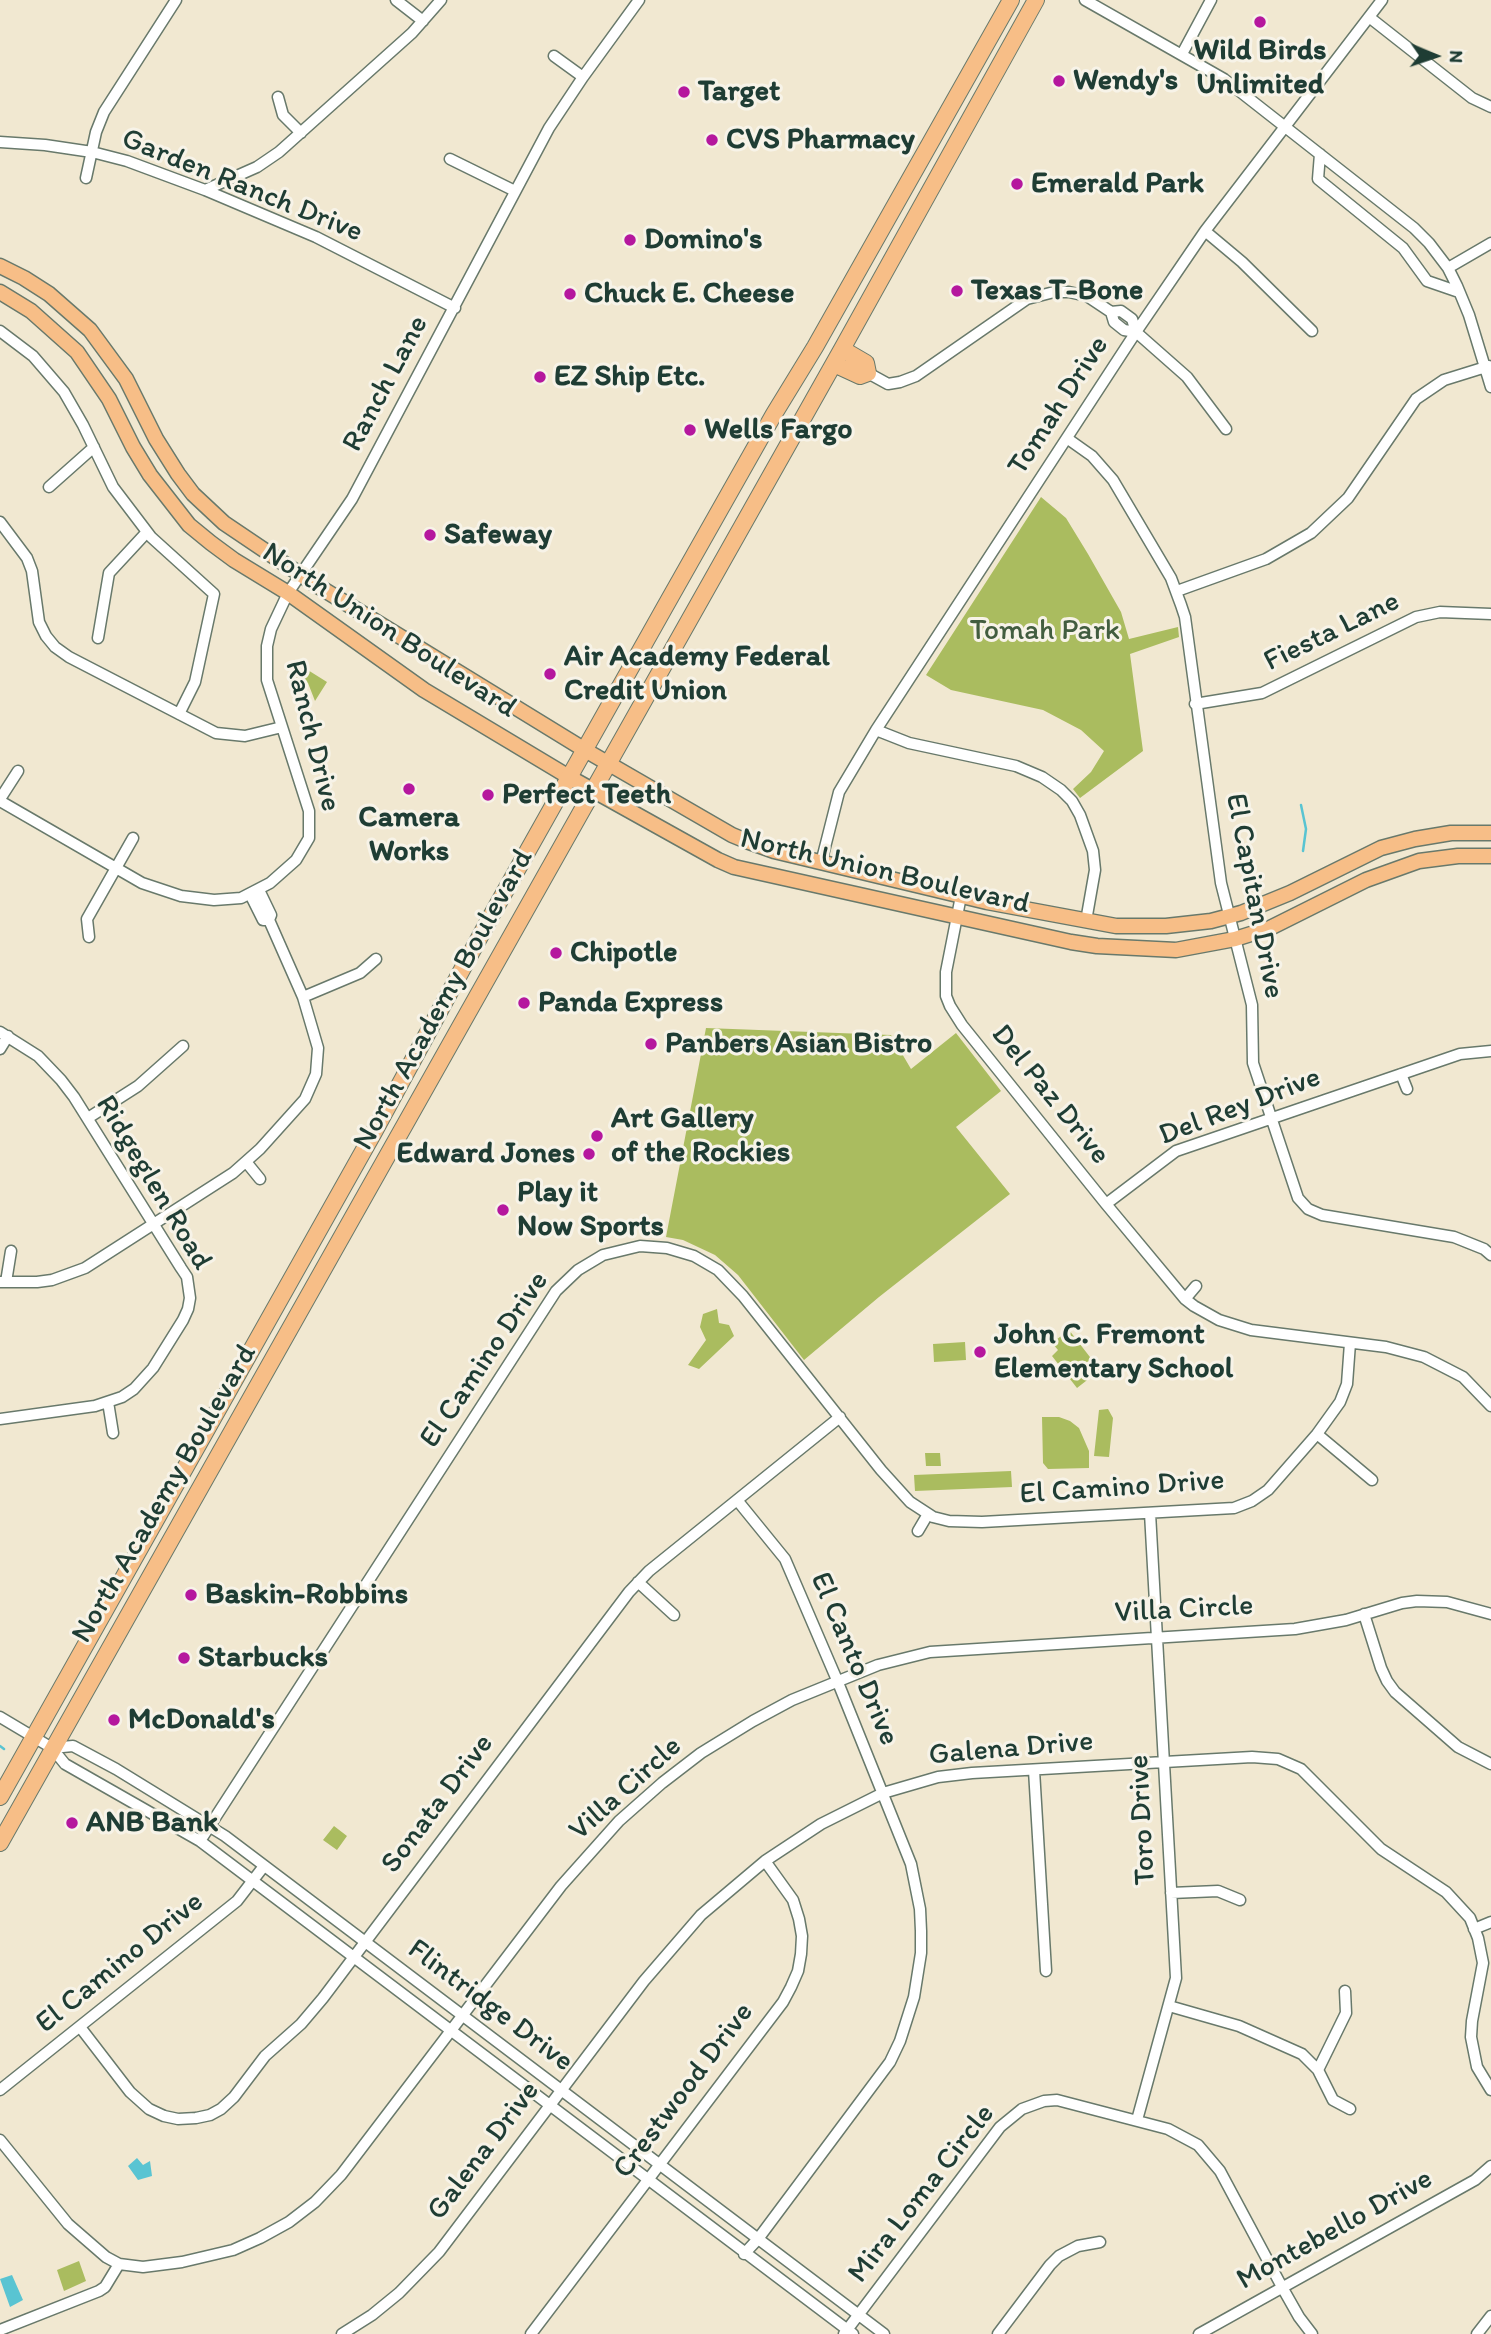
<!DOCTYPE html>
<style>
body{margin:0}
#map{position:relative;width:1491px;height:2334px;overflow:hidden;background:#f1e8d1;font-family:Itim,sans-serif}
canvas{display:block}
.north{position:absolute;left:1400px;top:21px;width:70px;height:70px;-webkit-text-stroke:5px #f7f3e8;paint-order:stroke;rotate:92deg;font-size:19px;font-weight:700;line-height:28px;text-align:center;color:#1f3d34}
.north::after{content:'';display:block;margin:auto;width:24px;height:32px;background:#1f3d34;clip-path:polygon(50% 0,100% 100%,50% 72%,0 100%)}
</style>
<div id="map">
<canvas width="1491" height="2334"></canvas>
<div class="north">N</div>
</div>
<script>
const ctx = document.querySelector('canvas').getContext('2d');
ctx.lineJoin = 'round';
function fillPath(path, color) { ctx.fillStyle = color; ctx.fill(path, 'evenodd'); }
const poly = rows => new Path2D(rows.map(r => 'M' + r).join(''));
function trace(path, color, width, dash) { ctx.strokeStyle = color; ctx.lineWidth = width; ctx.lineCap = dash ? 'butt' : 'round'; ctx.setLineDash(dash || []); ctx.stroke(path); }
function drawText(font, color, halo, rows, align = 'center') {
  ctx.font = font + ' Itim,sans-serif'; ctx.lineWidth = 6; ctx.setLineDash([]); ctx.textBaseline = 'middle'; ctx.strokeStyle = halo; ctx.fillStyle = color; for (const [text, x, y, turn = 0] of rows) {
    ctx.save(); ctx.translate(x, y); ctx.rotate((+turn || 0) * Math.PI / 180); ctx.textAlign = isNaN(turn) ? turn : align; if (halo) ctx.strokeText(text, 0, 0); ctx.fillText(text, 0, 0); ctx.restore();
  }
}
const green = poly([
 [1041,497,1066,518,1088,554,1121,612,1129,639,1178,627,1179,637,1130,654,1143,751,1080,798,1073,789,1091,772,1104,751,1081,730,1043,710,951,690,926,675],
 [303,667,327,682,315,701,308,683,296,681,297,673],
 [706,1028,891,1035,911,1069,956,1033,1001,1091,956,1127,1010,1194,879,1297,804,1360,738,1275,715,1255,683,1240,666,1237],
 [717,1309,719,1323,729,1325,734,1336,699,1369,688,1365,706,1340,700,1327,703,1314],
 [1069,1330,1100,1370,1077,1388,1052,1356,1058,1350,1052,1343],
 [965,1342,966,1360,934,1362,933,1344],
 [1108,1409,1113,1418,1109,1457,1094,1456,1099,1410],
 [1042,1417,1059,1417,1070,1421,1079,1428,1089,1451,1089,1468,1048,1469,1043,1463],
 [925,1453,940,1453,941,1466,926,1466],
 [1011,1471,1012,1487,915,1491,914,1475],
 [334,1826,347,1836,337,1850,323,1840],
 [79,2261,86,2281,64,2291,57,2270]
]);
const water = poly([
 [137,2158,143,2165,150,2161,152,2176,138,2180,128,2166],
 [12,2275,23,2300,10,2307,0,2279]
]);
const stream = poly([
 [1301,805,1306,829,1303,851],
 [0,1746,4,1749]
]);
const minor = poly([
 [396,0,423,21],
 [1085,0,1224,79,1414,228,1429,243,1448,268,1457,286,1469,315,1491,387],
 [1369,17,1472,98,1491,107],
 [1182,54,1211,0],
 [554,56,583,77],
 [278,97,283,115,301,133],
 [0,142,45,145,92,152,127,161,205,190,316,237,455,308],
 [1320,154,1318,179,1403,248,1427,281,1459,292],
 [450,159,515,191],
 [86,178,96,132,104,112,176,0],
 [205,190,257,167,279,152,412,33,441,0],
 [1205,231,1242,262,1312,331],
 [1448,268,1491,243],
 [1111,312,1121,311,1132,319,1136,332,1187,377,1226,429],
 [0,331,33,356,64,392,83,425,113,487,151,537,214,594,195,682,179,714],
 [868,373,888,384,900,382,916,376,1027,299,1054,292,1069,292,1087,296,1111,312,1114,322,1124,330,1136,332],
 [1068,439,1092,456,1113,480,1171,578,1181,605,1185,617,1221,883,1252,1005,1253,1063,1298,1198,1308,1209,1322,1215,1454,1237,1484,1249,1491,1255],
 [49,487,94,447],
 [0,522,27,558,32,571,39,622,46,636,55,647,69,657,216,733,245,736,282,727],
 [1177,591,1266,559,1311,533,1348,498,1416,399,1444,380,1489,366],
 [98,638,109,573,147,532],
 [1195,704,1262,693,1416,617,1440,612,1491,614],
 [876,730,909,743,1016,766,1042,777,1061,790,1072,801,1080,815,1093,851,1095,870,1086,921],
 [0,799,18,771],
 [0,801,142,883,181,896,214,900,241,898,270,883,296,860,309,838,309,811,267,680,267,646,271,629,288,593,352,499,549,128,583,77,639,0],
 [821,863,839,792,876,730,1136,332,1205,231,1382,0],
 [250,894,263,920,269,920],
 [961,896,946,972,946,996,950,1006,962,1025,1106,1204,1185,1299,1194,1306,1219,1320,1251,1330,1386,1347,1424,1357,1463,1377,1491,1406],
 [89,937,87,919,133,838],
 [303,997,360,973,376,959],
 [0,1032,38,1056,61,1080,74,1097,181,1268,187,1277,190,1298,188,1309,183,1320,153,1368,134,1389,122,1397,95,1406,0,1419],
 [0,1049,8,1036],
 [1401,1074,1407,1089],
 [88,1118,138,1086,183,1046],
 [247,1163,260,1179],
 [1106,1204,1176,1151,1460,1054,1491,1051],
 [0,1282,37,1282,52,1280,85,1268,233,1173,260,1149,305,1099,316,1074,318,1048,303,997,269,920,271,915,259,890],
 [6,1282,11,1251],
 [1185,1299,1196,1286],
 [108,1402,113,1433],
 [1317,1434,1372,1480],
 [737,1500,785,1559,837,1680,911,1864,920,1909,921,1931,921,1953,914,1997,900,2041,890,2062,758,2239,744,2254],
 [918,1531,928,1514],
 [638,1582,674,1615],
 [1364,1614,1381,1668,1387,1681,1395,1692,1458,1747,1491,1764],
 [0,1717,52,1748,65,1764,200,1841,853,2334],
 [52,1748,73,1746,116,1769,225,1836,884,2334],
 [1034,1770,1046,1971],
 [200,1841,556,1291,578,1270,603,1255,640,1246,667,1248,694,1256,718,1270,743,1296,881,1470,910,1502,933,1517,949,1521,982,1522,1234,1508,1252,1501,1268,1490,1317,1434,1340,1402,1347,1384,1350,1343],
 [1171,1893,1218,1891,1240,1900],
 [1474,1929,1491,1922],
 [1169,2006,1239,2026,1302,2054,1318,2070,1333,2100,1350,2109],
 [80,2027,130,2092,149,2109,164,2116,178,2119,196,2118,210,2115,221,2109,234,2097,265,2056,301,2024,323,1998,629,1592,649,1571,840,1417],
 [1318,2070,1346,2013,1345,1991],
 [0,2090,237,1901,264,1866],
 [1137,2120,1176,1978,1150,1513],
 [0,2140,68,2224,106,2257,119,2264,143,2267,182,2262,233,2250,260,2238,289,2222,315,2202,341,2175,561,1886,619,1821,662,1783,701,1753,753,1721,792,1700,878,1665,930,1652,1295,1629,1346,1620,1402,1603,1417,1601,1447,1602,1491,1614],
 [0,2330,99,2291,105,2287,119,2264],
 [342,2334,372,2315,399,2293,439,2252,644,1981,701,1915,765,1861,821,1824,883,1793,938,1777,972,1773,1252,1757,1278,1759,1301,1769,1381,1849,1446,1892,1470,1918,1478,1938,1483,1963,1472,2021,1471,2037,1477,2067,1491,2090],
 [531,2334,783,2002,791,1987,798,1971,801,1954,802,1936,799,1919,793,1900,765,1861],
 [844,2334,1000,2127,1022,2109,1044,2101,1057,2100,1168,2129,1198,2145,1220,2171,1282,2287,1299,2317,1312,2334],
 [998,2334,1050,2265,1059,2256,1078,2246,1100,2242],
 [1199,2334,1475,2180,1491,2166],
 [1477,2334,1491,2316]
]);
const major = poly([
 [0,266,24,278,49,294,90,330,126,379,156,439,178,474,193,494,224,523,313,583,585,750,732,835,749,842,774,851,987,902,1116,926,1166,926,1211,921,1241,913,1290,893,1381,848,1415,839,1451,833,1491,833],
 [0,292,31,311,77,352,109,399,133,447,150,475,189,525,211,543,234,560,288,593,424,690,569,777,718,860,734,867,1071,942,1097,946,1176,950,1235,939,1270,928,1366,880,1419,861,1458,856,1491,856]
]);
const highway = poly([
 [834,364,860,376,868,373,866,363,842,349],
 [0,1797,374,1132,490,918,666,605,774,414,815,347,1011,0],
 [0,1843,842,349,1036,0]
]);
const markers = [
 [1260,22,7,"#b5179e"],
 [1059,81,7,"#b5179e"],
 [684,92,7,"#b5179e"],
 [712,140,7,"#b5179e"],
 [1017,184,7,"#b5179e"],
 [630,240,7,"#b5179e"],
 [957,291,7,"#b5179e"],
 [570,294,7,"#b5179e"],
 [540,377,7,"#b5179e"],
 [690,430,7,"#b5179e"],
 [430,535,7,"#b5179e"],
 [550,674,7,"#b5179e"],
 [409,789,7,"#b5179e"],
 [488,795,7,"#b5179e"],
 [556,953,7,"#b5179e"],
 [524,1003,7,"#b5179e"],
 [651,1044,7,"#b5179e"],
 [597,1136,7,"#b5179e"],
 [589,1154,7,"#b5179e"],
 [503,1210,7,"#b5179e"],
 [980,1352,7,"#b5179e"],
 [191,1595,7,"#b5179e"],
 [184,1658,7,"#b5179e"],
 [114,1720,7,"#b5179e"],
 [72,1823,7,"#b5179e"]
];
const poiNames = [
 ["Wild Birds",1260,51,"center"],
 ["Unlimited",1260,85,"center"],
 ["Wendy's",1073,81],
 ["Target",698,92],
 ["CVS Pharmacy",726,140],
 ["Emerald Park",1031,184],
 ["Domino's",644,240],
 ["Texas T-Bone",971,291],
 ["Chuck E. Cheese",584,294],
 ["EZ Ship Etc.",554,377],
 ["Wells Fargo",704,430],
 ["Safeway",444,535],
 ["Air Academy Federal",564,657],
 ["Credit Union",564,691],
 ["Perfect Teeth",502,795],
 ["Camera",409,818,"center"],
 ["Works",409,852,"center"],
 ["Chipotle",570,953],
 ["Panda Express",538,1003],
 ["Panbers Asian Bistro",665,1044],
 ["Art Gallery",611,1119],
 ["of the Rockies",611,1153],
 ["Edward Jones",575,1154,"right"],
 ["Play it",517,1193],
 ["Now Sports",517,1227],
 ["John C. Fremont",994,1335],
 ["Elementary School",994,1369],
 ["Baskin-Robbins",205,1595],
 ["Starbucks",198,1658],
 ["McDonald's",128,1720],
 ["ANB Bank",86,1823]
];
const streetNames = [
 ["Garden Ranch Drive",242,186,22],
 ["Ranch Lane",386,384,-62],
 ["Tomah Drive",1059,406,-57],
 ["North Union Boulevard",389,631,33],
 ["Fiesta Lane",1332,632,-26],
 ["Ranch Drive",312,736,76],
 ["North Union Boulevard",885,872,13],
 ["El Capitan Drive",1254,896,79],
 ["North Academy Boulevard",444,1000,-61],
 ["Del Paz Drive",1050,1095,51],
 ["Del Rey Drive",1240,1107,-21],
 ["Ridgeglen Road",153,1183,59],
 ["El Camino Drive",485,1360,-56],
 ["El Camino Drive",1122,1488,-4],
 ["North Academy Boulevard",165,1494,-60],
 ["Villa Circle",1184,1610,-3],
 ["El Canto Drive",854,1659,67],
 ["Galena Drive",1011,1749,-5],
 ["Villa Circle",626,1789,-42],
 ["Sonata Drive",438,1804,-53],
 ["Toro Drive",1143,1820,-93],
 ["El Camino Drive",120,1963,-39],
 ["Flintridge Drive",490,2006,37],
 ["Crestwood Drive",684,2091,-53],
 ["Galena Drive",484,2151,-53],
 ["Mira Loma Circle",922,2194,-52],
 ["Montebello Drive",1335,2230,-29]
];
const parkNames = [
 ["Tomah Park",1045,631]
];
fillPath(green, '#aabc5f');
fillPath(water, '#59c4d2');
trace(stream, '#59c4d2', 2.5);
trace(minor, '#68796b', 13);
trace(major, '#68796b', 17);
trace(highway, '#68796b', 18);
trace(minor, '#fff', 10);
trace(major, '#f7be87', 14);
trace(highway, '#f7be87', 16);
for (const [x, y, r, color] of markers) { const dot = new Path2D(); dot.arc(x, y, r, 0, 2 * Math.PI); ctx.fillStyle = color; ctx.fill(dot); trace(dot, '#f7f3e8', 2.5); }
drawText('bold 30px', '#1f3d34', '#f7f3e8', poiNames, 'left');
drawText('30px', '#1f3d34', '#f7f3e8', streetNames);
drawText('30px', '#425d3f', '#f7f3e8', parkNames);
</script>
